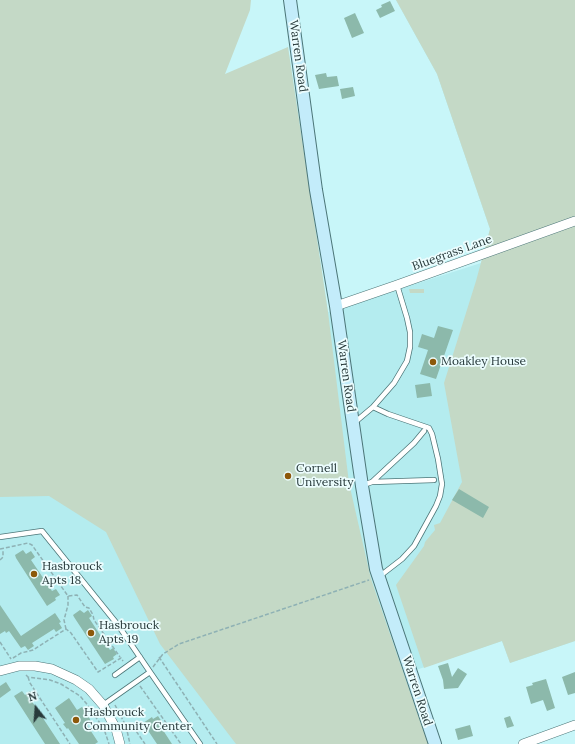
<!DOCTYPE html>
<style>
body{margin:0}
#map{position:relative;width:575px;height:744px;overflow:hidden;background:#c8f6f9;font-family:Lora,serif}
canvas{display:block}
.north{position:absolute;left:16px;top:688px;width:40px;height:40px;-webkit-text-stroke:3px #ecfdfe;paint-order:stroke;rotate:343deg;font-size:11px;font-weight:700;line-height:16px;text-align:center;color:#283a3b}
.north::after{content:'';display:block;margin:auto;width:14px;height:18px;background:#283a3b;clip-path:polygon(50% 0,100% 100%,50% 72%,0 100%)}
</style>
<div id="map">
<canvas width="575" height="744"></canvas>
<div class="north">N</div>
</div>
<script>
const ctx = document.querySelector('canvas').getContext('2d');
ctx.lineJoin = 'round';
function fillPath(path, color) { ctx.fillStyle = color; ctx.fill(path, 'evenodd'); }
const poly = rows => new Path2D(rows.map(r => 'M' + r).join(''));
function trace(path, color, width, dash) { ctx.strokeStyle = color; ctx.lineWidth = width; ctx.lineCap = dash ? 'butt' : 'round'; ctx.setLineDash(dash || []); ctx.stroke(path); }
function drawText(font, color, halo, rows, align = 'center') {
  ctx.font = font + ' Lora,serif'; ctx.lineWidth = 3.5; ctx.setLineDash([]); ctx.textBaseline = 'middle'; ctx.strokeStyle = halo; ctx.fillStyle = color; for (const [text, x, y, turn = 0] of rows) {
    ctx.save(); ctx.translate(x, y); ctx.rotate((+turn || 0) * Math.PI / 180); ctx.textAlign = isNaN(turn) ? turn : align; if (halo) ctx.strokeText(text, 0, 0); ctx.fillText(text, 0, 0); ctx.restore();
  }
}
const built = poly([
 [396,0,575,0,575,641,510,663,502,641,404,674,428,744,0,744,0,196,288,47,328,312,481,263,490,229,437,74]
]);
const green = poly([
 [0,0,251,0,250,10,225,74,288,47,328,312,349,483,371,579,428,744,236,744,160,644,106,532,49,496,0,497],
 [396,0,575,0,575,641,510,663,502,641,424,668,396,585,424,546,425,542,435,530,434,525,440,523,462,482,444,383,476,281,490,229,437,74],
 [409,289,424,289,424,293,410,293]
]);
const building = poly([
 [390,1,395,11,380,18,376,10,382,7,381,5],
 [355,13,364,33,352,38,344,18],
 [326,73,327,77,337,76,339,86,319,89,315,75],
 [353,87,355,96,342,99,340,89],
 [438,326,453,330,436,379,420,374,428,350,418,347,422,334,434,338],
 [430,383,432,396,417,398,415,385],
 [459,489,489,507,483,518,452,500],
 [23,550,26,554,31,551,35,557,31,560,52,591,56,589,60,595,55,598,56,600,47,606,16,558,15,555],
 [0,605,21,636,55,613,61,622,59,623,62,628,56,632,54,629,32,643,34,646,28,650,25,646,21,648,9,631,6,633,5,631,0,634],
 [80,610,84,613,88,610,92,616,89,618,110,650,113,648,117,654,113,657,114,659,105,664,74,617,73,615],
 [448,663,452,677,458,668,467,674,458,688,444,689,443,680,438,666],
 [575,672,575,693,568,695,562,677],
 [546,679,555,708,547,711,543,700,531,704,526,687,533,685,532,683],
 [6,682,11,690,0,698,0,686],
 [22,691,25,695,30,691,34,698,31,700,60,744,45,744,14,696],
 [69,698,77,710,82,707,89,717,91,722,87,725,98,742,95,744,79,744,68,728,67,729,63,724,65,723,55,708],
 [158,716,162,722,159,724,172,744,157,744,143,723,152,717,153,719],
 [510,716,514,726,507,728,504,718],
 [470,725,473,736,458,740,455,729]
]);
const path = poly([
 [0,549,28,543,32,545,68,596,77,595,85,607,89,608,93,615,94,620,120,657],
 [0,560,3,557,3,548],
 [66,629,64,620,68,605,68,596],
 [0,642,11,659],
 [159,657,217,744],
 [13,658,21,653,33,650,66,629,71,633,98,672,121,658,123,661],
 [153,667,163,654,179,644,369,580],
 [26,675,28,677,50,680,61,684,80,696,86,703,104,729,109,744],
 [28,677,30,683,70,744],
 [140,686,181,744],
 [115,705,126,726,134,728,145,744],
 [126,726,130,744]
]);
const lane = poly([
 [373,407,388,414,429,428,432,434,438,459,442,484,440,496,436,506,414,546,402,559,380,576],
 [354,423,373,407,394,383,407,361,410,347,410,332,407,318,397,285],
 [372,482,434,480],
 [363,485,372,482,414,443,424,431],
 [0,537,42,531,118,625,150,672],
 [115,675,140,657],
 [103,705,150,672,200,744]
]);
const street = poly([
 [336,306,397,285,575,221],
 [0,671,19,666,35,666,52,669,76,680,89,689,103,705,116,729,120,744],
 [523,744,575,725]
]);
const secondary = poly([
 [290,0,316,190,336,306,362,486,376,569,435,744]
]);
const markers = [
 [433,362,4,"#8d580a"],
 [288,476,4,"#8d580a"],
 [34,574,4,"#8d580a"],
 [91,633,4,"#8d580a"],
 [76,720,4,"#8d580a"]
];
const streetNames = [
 ["Warren Road",298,56,82],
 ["Bluegrass Lane",452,253,-20],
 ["Warren Road",346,376,82],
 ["Warren Road",417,691,72]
];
const poiNames = [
 ["Moakley House",441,362],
 ["Cornell",296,469],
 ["University",296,483],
 ["Hasbrouck",42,567],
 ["Apts 18",42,581],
 ["Hasbrouck",99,626],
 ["Apts 19",99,640],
 ["Hasbrouck",84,713],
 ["Community Center",84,727]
];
fillPath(built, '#b4ecef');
fillPath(green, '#c4d9c6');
fillPath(building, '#8cb9ab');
trace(lane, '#4c7678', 6);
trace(street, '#4c7678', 10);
trace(secondary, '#4c7678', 14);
trace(path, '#8eb1b4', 1.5, [4, 2]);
trace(lane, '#fff', 4.5);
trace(street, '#fff', 9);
trace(secondary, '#c3ecfa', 12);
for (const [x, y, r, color] of markers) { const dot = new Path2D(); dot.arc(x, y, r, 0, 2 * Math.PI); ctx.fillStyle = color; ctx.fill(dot); trace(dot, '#ecfdfe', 1.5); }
drawText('12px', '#283a3b', '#ecfdfe', streetNames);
drawText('12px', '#283a3b', '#ecfdfe', poiNames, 'left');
</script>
